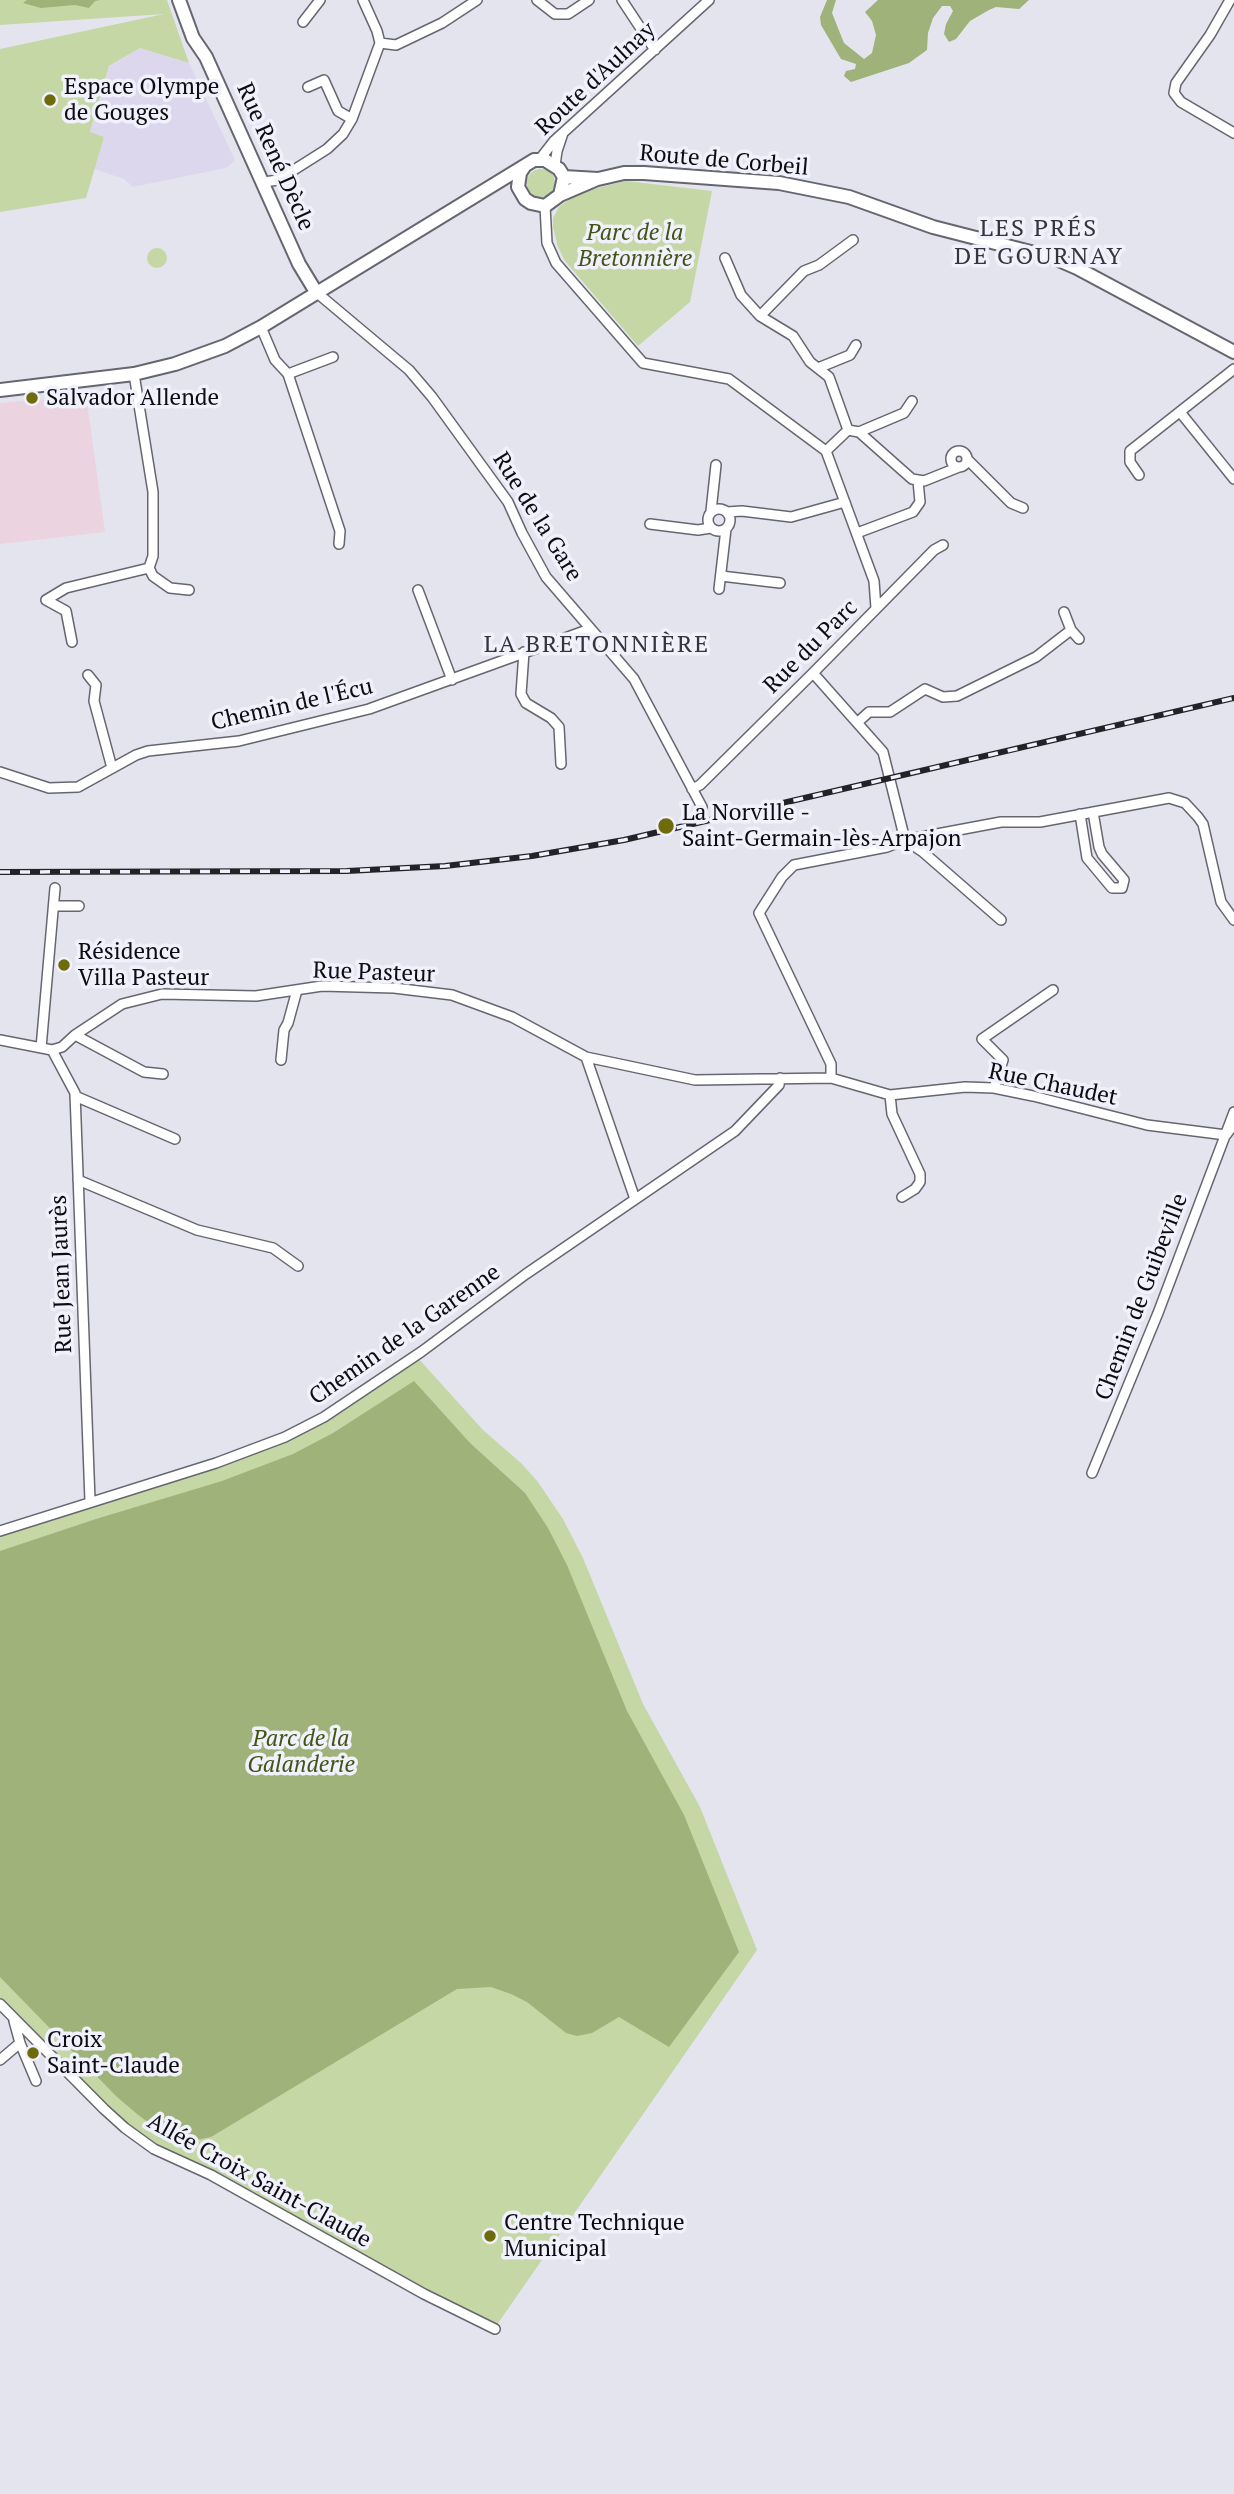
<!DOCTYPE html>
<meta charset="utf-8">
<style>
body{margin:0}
canvas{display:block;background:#e4e4ef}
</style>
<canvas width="1234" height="2494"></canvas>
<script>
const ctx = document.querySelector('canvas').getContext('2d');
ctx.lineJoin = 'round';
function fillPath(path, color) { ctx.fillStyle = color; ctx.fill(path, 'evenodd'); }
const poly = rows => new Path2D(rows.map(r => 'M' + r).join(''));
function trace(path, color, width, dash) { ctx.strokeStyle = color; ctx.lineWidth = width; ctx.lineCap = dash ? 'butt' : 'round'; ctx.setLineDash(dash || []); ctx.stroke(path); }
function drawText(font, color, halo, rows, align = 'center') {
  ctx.font = font + ' "PT Serif",serif'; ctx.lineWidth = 7; ctx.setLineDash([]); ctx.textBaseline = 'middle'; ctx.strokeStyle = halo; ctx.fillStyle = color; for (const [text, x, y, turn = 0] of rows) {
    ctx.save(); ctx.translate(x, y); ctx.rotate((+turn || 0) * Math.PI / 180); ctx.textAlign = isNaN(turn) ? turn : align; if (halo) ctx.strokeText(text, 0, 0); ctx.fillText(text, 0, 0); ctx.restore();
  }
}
const commercial = poly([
 [86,395,105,532,0,544,0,403]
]);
const education = poly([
 [140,48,189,63,235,160,226,168,133,187,124,179,94,169,104,137,90,133,109,67]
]);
const green = poly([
 [0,0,167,0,189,63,140,48,109,66,90,132,104,137,86,198,0,212,0,49,164,14,0,25],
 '527 183a14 14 0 1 1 28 0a14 14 0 1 1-28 0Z',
 [626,181,712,191,690,302,638,346,565,261,558,247,553,227,553,218,559,207,577,193],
 '147 258a10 10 0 1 1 20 0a10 10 0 1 1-20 0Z',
 [418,1358,483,1430,521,1463,538,1482,563,1519,583,1558,643,1704,700,1807,757,1950,494,2329,125,2128,0,2004,0,1532,285,1438]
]);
const forest = poly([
 [27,0,100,0,95,1,89,8,75,5,41,8,23,3],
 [827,0,836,0,832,13,844,43,864,59,872,53,876,35,872,21,865,12,878,0,1029,0,1019,9,996,7,989,10,970,21,956,39,949,42,944,34,946,24,953,11,950,6,942,6,933,18,928,33,927,50,909,63,851,82,844,76,846,71,855,69,856,64,841,59,821,25,820,17],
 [414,1381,470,1443,525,1493,548,1528,567,1565,627,1711,684,1815,739,1952,669,2047,619,2017,592,2033,577,2036,566,2033,527,2002,511,1994,491,1987,457,1989,211,2137,183,2143,164,2134,137,2114,116,2096,0,1977,0,1551,96,1519,222,1481,293,1454,333,1433]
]);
const street = poly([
 [537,0,555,14,568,14,589,0],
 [622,0,655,50],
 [1230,0,1210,35,1176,83,1174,93,1181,102,1234,133],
 [303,22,320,0],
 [380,43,396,45,442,23,477,0],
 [308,87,324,80,338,111,352,119],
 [540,159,554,141,709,0],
 [555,165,557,151,563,133],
 [264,182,278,180,327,149,343,134,352,119,380,43,377,31,363,0],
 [545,206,547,243,556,263,643,363,729,379,826,451,874,581,876,608],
 [853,240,819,265,804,271,760,316,793,336,810,362,829,377,848,430,859,432,912,479,924,481,959,467],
 [725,258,741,295,760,316],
 [316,292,409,370,432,397,508,502,522,533,546,577,634,679,702,807],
 [261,327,275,360,288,374,340,531,339,544],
 [818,368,850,355,856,345],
 [134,374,153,492,153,556,149,568],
 [288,374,333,357],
 [1180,412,1234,479],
 [859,432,904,413,912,401],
 '951 459a8 8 0 1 1 16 0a8 8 0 1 1-16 0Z',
 [826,451,848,430],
 [967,459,1011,503,1023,508],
 [1139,475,1130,462,1130,451,1234,369],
 '708 520a11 11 0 1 1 22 0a11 11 0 1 1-22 0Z',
 [711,511,716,465],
 [727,512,742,511,791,517,845,502],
 [650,524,698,530,711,528],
 [857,533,913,512,920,502,918,481],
 [149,568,153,576,170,588,189,590],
 [721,576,780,583],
 [719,589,726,529],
 [418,590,452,680],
 [1064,612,1071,630,1079,639],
 [72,642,66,611,46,600,66,588,149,568],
 [524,652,521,694,526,703,551,718,559,727,561,764],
 [813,673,883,752,905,840],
 [88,675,96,685,94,701,112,768],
 [858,722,869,712,890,712,925,689,943,697,957,696,1036,657,1071,630],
 [0,772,49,788,78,787,136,755,148,751,239,741,369,709,590,629],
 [692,789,700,785,813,673,934,550,943,545],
 [1080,814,1087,858,1112,888,1122,888,1124,880,1102,854,1099,847,1093,812],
 [905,840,923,852,1001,920],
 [54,906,79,906],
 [75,1035,144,1072,163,1074],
 [0,1040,52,1050,62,1047,75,1035,122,1004,162,994,256,996,322,986,394,988,452,995,512,1017,586,1057,695,1080,831,1078,890,1095,965,1087,994,1088,1033,1096,1147,1125,1226,1135,1234,1124],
 [41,1048,55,888],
 [52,1050,75,1093,90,1501],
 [586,1057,635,1199],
 [281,1060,284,1030,288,1023,297,990],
 [831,1078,831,1064,759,913,782,877,794,865,887,847,905,840,1001,822,1040,822,1169,798,1185,803,1198,817,1203,824,1221,902,1234,920],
 [994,1088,1003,1060,982,1039,1053,990],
 [890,1095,892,1114,920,1174,920,1182,915,1189,902,1197],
 [75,1096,175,1139],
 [78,1180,197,1230,273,1248,298,1266],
 [1092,1473,1158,1313,1234,1112],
 [0,1531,216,1463,285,1437,324,1417,421,1352,526,1274,735,1131,779,1085,780,1078],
 [0,2004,104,2109,125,2128,154,2149,211,2175,424,2294,495,2329],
 [14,2021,20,2043,36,2081],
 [0,2060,20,2043]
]);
const secondary = poly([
 [179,0,193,38,206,57,299,264,316,292],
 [564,177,598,179,624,173,644,173,779,183,849,197,933,227,1054,258,1077,268,1234,352],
 [560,195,595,180],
 [0,390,134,374,175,364,225,346,261,327,534,160,545,160,559,169,564,177,560,195,545,206,531,203,525,199,518,187,520,173,524,167]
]);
const rail = poly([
 [0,872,347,871,445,866,532,856,624,840,1234,698]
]);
const markers = [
 [50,100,7,"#6e6c0a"],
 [32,398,7,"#6e6c0a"],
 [666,826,9,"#6e6c0a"],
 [64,965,7,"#6e6c0a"],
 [33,2053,7,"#6e6c0a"],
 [490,2236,7,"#6e6c0a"]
];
const streetNames = [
 ["Route d'Aulnay",596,79,-43],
 ["Rue René Dècle",275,157,66],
 ["Route de Corbeil",724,161,5],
 ["Rue de la Gare",537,517,58],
 ["Rue du Parc",811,647,-45],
 ["Chemin de l'Écu",292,705,-13],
 ["Rue Pasteur",374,973,2],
 ["Rue Chaudet",1053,1085,12],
 ["Rue Jean Jaurès",62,1274,-92],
 ["Chemin de Guibeville",1142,1297,-69],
 ["Chemin de la Garenne",405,1335,-35],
 ["Allée Croix Saint-Claude",259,2181,29]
];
const poiNames = [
 ["Espace Olympe",64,87],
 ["de Gouges",64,113],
 ["Salvador Allende",46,398],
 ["La Norville -",682,813],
 ["Saint-Germain-lès-Arpajon",682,839],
 ["Résidence",78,952],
 ["Villa Pasteur",78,978],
 ["Croix",47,2040],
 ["Saint-Claude",47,2066],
 ["Centre Technique",504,2223],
 ["Municipal",504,2249]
];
const parkNames = [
 ["Parc de la",635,233],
 ["Bretonnière",635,259],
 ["Parc de la",301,1739],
 ["Galanderie",301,1765]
];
const neighbourhoodNames = [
 ["LES PRÉS",1039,229],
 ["DE GOURNAY",1039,257],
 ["LA BRETONNIÈRE",597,645]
];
fillPath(commercial, '#ebd4e0');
fillPath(education, '#ddd7ed');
fillPath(green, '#c5d7a5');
fillPath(forest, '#9fb279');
trace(street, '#666670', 12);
trace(secondary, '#666670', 16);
trace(street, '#fff', 9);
trace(secondary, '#fff', 12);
trace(rail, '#232327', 6);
trace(rail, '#f1f1fd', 3.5, [10]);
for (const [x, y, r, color] of markers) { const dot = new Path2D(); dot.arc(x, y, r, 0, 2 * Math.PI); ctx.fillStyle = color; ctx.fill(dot); trace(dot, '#f1f1fd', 2.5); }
drawText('23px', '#0d0d10', '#f1f1fd', streetNames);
drawText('23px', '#0d0d10', '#f1f1fd', poiNames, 'left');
drawText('italic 23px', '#435314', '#f1f1fd', parkNames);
ctx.letterSpacing = '2px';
drawText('24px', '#35353e', '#f1f1fd', neighbourhoodNames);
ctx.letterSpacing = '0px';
</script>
